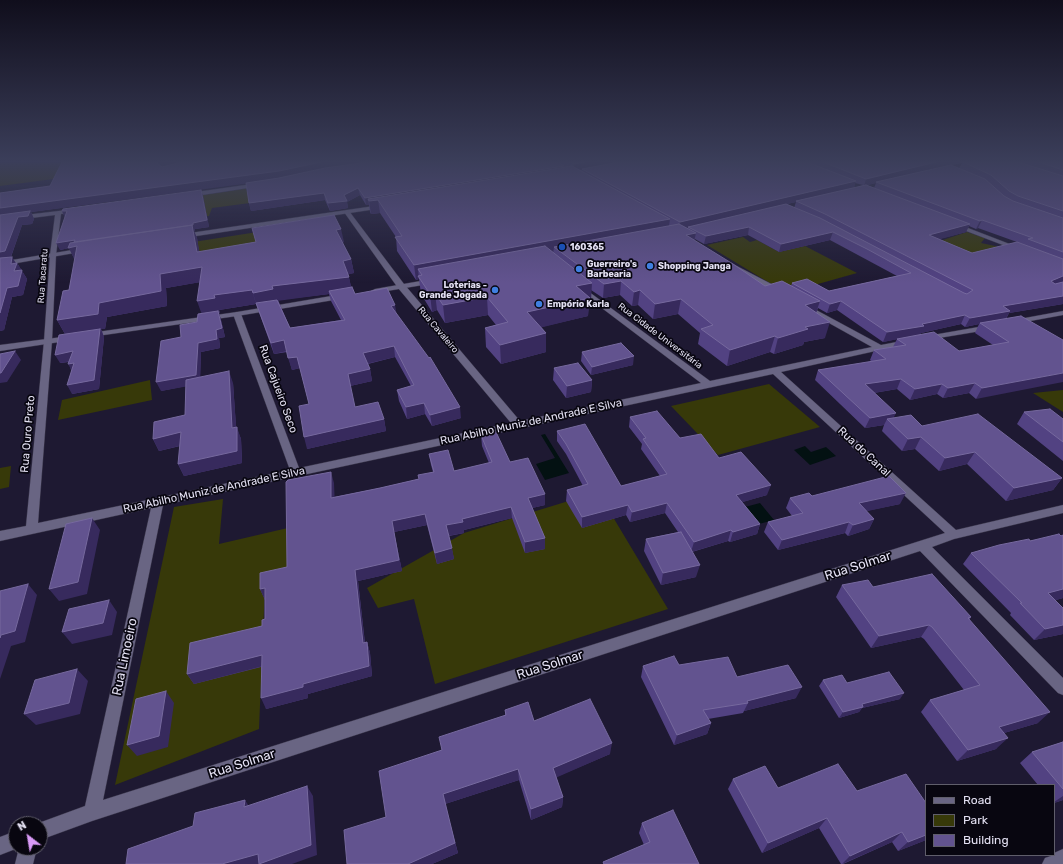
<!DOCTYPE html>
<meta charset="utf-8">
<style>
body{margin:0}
#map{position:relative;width:1063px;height:864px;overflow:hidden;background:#1e1932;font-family:Rubik,sans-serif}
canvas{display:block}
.legend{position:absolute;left:925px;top:784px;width:130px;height:72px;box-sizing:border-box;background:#080610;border:1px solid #605e6b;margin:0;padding:5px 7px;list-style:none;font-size:12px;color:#e4e1f3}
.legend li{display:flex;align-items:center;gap:8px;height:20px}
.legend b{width:20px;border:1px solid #605e6b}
.north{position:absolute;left:8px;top:816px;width:40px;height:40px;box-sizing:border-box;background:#080610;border:1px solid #605e6b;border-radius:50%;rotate:329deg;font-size:11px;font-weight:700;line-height:16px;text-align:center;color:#e4e1f3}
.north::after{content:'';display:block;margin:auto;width:14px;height:18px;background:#d99af7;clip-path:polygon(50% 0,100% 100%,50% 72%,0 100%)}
</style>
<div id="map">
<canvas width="1063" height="864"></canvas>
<ul class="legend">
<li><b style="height:5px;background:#696583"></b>Road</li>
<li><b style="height:11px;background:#373909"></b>Park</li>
<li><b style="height:11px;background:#62538f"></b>Building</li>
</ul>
<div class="north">N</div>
</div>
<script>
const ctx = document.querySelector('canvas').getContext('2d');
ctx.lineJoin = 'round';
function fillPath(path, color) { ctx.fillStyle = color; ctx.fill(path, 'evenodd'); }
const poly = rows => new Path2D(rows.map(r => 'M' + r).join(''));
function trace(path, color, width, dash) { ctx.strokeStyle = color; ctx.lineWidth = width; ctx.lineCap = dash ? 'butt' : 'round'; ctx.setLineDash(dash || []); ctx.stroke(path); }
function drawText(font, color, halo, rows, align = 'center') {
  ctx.font = font + ' Rubik,sans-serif'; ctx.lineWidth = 3.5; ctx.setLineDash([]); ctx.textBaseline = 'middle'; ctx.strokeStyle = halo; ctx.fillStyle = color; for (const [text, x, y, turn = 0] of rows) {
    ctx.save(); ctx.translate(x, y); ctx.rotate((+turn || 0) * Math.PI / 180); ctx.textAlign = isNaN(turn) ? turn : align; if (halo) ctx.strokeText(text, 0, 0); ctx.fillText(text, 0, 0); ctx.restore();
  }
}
const green = poly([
 [83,162,69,177,0,186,0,163],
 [246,188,250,203,212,208,209,216,187,217,170,199],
 [264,231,264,251,170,266,148,249],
 [967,232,985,238,981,243,1000,247,966,261,931,244],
 [743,237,750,242,757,240,779,252,805,246,857,273,786,293,707,245],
 [150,380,152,400,58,420,62,400],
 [769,384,820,427,718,455,671,406],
 [1063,390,1063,412,1033,393],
 [11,466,9,487,0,489,0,468],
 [598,492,668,609,435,684,414,599,378,608,367,588,464,533],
 [223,499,219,544,292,527,295,578,265,585,259,729,115,785,174,507]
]);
const water = poly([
 [545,434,569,473,545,480,536,464,555,458,541,435],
 [805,446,811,452,826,447,836,456,810,465,794,450],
 [760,503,774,520,759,524,745,507]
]);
const street = poly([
 [259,183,262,185,261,186,189,197,186,195,189,193,259,183],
 [75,209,77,210,77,212,61,214,56,255,52,341,38,523,290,470,233,314,237,312,241,314,299,468,511,423,398,288,344,212,347,210,349,211,404,284,520,421,701,383,578,290,578,286,581,286,710,381,872,347,802,308,801,306,805,304,881,345,907,340,910,340,911,342,907,344,781,372,956,530,1063,505,1063,513,954,539,932,547,1063,678,1063,695,1058,693,920,551,92,821,40,840,40,824,36,824,85,806,151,508,0,541,0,531,26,526,44,341,50,255,55,215,0,222,0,218,75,209],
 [773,374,945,533,103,800,163,505,773,374],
 [955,223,1020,248,1021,249,1016,250,953,226,953,224,955,223],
 [731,263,781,289,782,291,778,293,775,293,729,266,729,264,731,263],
 [1063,311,1063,315,1014,324,1010,322,1014,320,1063,311],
 [990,325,993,325,993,329,927,340,923,338,927,336,990,325],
 [16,831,16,848,18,848,0,855,0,837,16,831],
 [19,848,37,848,33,864,15,864,19,848],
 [1063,849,1063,864,1042,864,1045,858,1054,855,1054,853,1063,849]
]);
const secondary = poly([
 [381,205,384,207,383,208,183,238,180,236,183,234,381,205],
 [84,248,86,249,86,251,0,266,0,262,84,248],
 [432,279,436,281,435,283,375,293,371,291,375,289,432,279],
 [343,294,346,294,346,298,237,316,90,337,86,335,90,333,237,312,343,294],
 [70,336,74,338,73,340,0,351,0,345,70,336]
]);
const wall = poly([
 [62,162,1063,162,1063,304,1009,313,1006,319,1063,340,976,399,969,393,943,398,937,394,910,400,897,389,874,393,894,418,922,426,1062,478,1053,490,1006,501,967,464,939,471,915,449,902,451,882,431,884,425,865,428,815,380,818,370,872,362,870,360,874,350,893,347,897,339,883,342,837,310,827,313,818,308,816,313,825,338,804,342,803,345,774,354,770,352,727,366,698,344,700,333,678,314,653,319,638,305,632,306,620,295,603,298,591,290,591,301,589,301,588,316,541,327,546,333,546,352,501,364,486,347,485,328,496,325,488,315,445,323,437,310,432,312,421,294,419,279,416,280,397,251,396,237,380,213,371,214,370,212,369,205,366,205,360,195,347,202,348,208,330,211,325,200,251,211,249,203,246,183,31,212,34,219,32,224,22,225,11,257,16,263,17,263,27,279,23,295,12,297,4,330,0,331,0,193,50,186],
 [962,163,959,168,952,165],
 [855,183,863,185,854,188],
 [876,183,874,188,867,185],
 [796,202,794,208,787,204],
 [969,226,976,229,978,228,1017,242,972,253,939,239,966,232],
 [748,235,779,252,830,240,897,276,829,291,792,283,791,286,765,286,694,241,695,239,704,244],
 [961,324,965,327,979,324,975,333,993,345,959,351,920,334,921,333],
 [201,190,203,196,209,227,195,229,195,231,194,231,197,238,199,252,256,242,252,228,344,242,342,243,351,259,354,273,348,274,351,287,355,294,396,313,461,418,432,426,425,414,407,419,399,401,397,390,411,386,395,357,368,364,370,369,372,381,350,386,355,407,384,419,386,431,307,449,309,404,300,368,292,370,287,352,274,354,256,304,219,310,220,313,219,313,221,320,225,337,219,338,220,348,201,352,200,377,233,383,236,427,241,439,242,463,184,476,178,464,180,446,159,451,153,439,185,415,186,386,161,391,181,337,197,322,202,314,200,282,166,288,167,306,107,317,105,329,101,329,104,337,99,389,72,394,71,370,69,362,60,363,65,334,57,320,69,290,75,260,69,248,60,250,65,217,62,211],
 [329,294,331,301,341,320,290,328,278,300],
 [582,352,633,365,591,375,581,361],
 [554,368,592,380,591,392,566,398,553,380],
 [1024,412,1063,419,1063,461,1017,424],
 [630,417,680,438,719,458,767,495,742,502,760,524,757,534,730,542,728,541,692,552,696,577,661,585,644,551,646,539,678,532,665,513,630,522,626,515,582,528,566,501,567,490,583,486,566,454,557,441,557,431,621,486,660,476,641,449,642,444,629,427],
 [481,435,510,462,545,505,532,508,545,538,545,549,525,553,512,518,464,530,464,533,449,536,454,559,437,564,427,525,394,532,402,571,358,581,365,643,367,642,370,653,372,676,308,694,308,698,266,709,261,667,194,684,187,674,262,626,265,619,265,600,260,589,287,567,334,483,334,497,380,488,419,479,433,472,431,465,429,454,454,471,489,463,482,446],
 [812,496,900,504,866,511,874,519,869,529,848,536,845,533,778,550,764,532,768,522,792,516,786,508,790,498],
 [1063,535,1063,598,1056,600,1063,634,1034,640,1010,615,1011,613,963,564,971,553,1030,541],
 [842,585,873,587,971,617,969,620,1038,723,1004,733,996,749,957,761,921,712,930,700,964,690,924,639,921,637,871,648,836,597],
 [679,665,737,677,796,698,744,711,743,713,708,719,711,723,707,734,674,745,641,677,643,666],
 [823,680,847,683,900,699,862,708,859,712,839,718,819,686],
 [505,710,534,721,610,754,556,777,563,797,562,807,531,820,519,780,445,804,458,853,432,864,347,864,442,750,505,716],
 [1063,742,1063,800,1054,803,1054,785,1038,785,1020,763,1032,752],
 [733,779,778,788,857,791,926,803,926,840,898,851,892,842,843,864,841,864,819,828,762,853,728,789],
 [642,823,699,864,603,864,603,862,644,845,639,833]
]);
const shadedWall = poly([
 [158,162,189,162,161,169,157,163],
 [321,162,375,162,281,179,31,212,34,219,32,224,22,225,10,259,0,262,0,252,18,217,0,216,0,208],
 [585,162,626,162,582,169,582,170,573,171,574,164],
 [936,162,962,162,877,183,876,182,876,183,864,186,866,179],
 [564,166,564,173,378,200,380,213,371,214,369,201,368,199,369,205,366,205,365,198],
 [856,181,854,188,796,201,796,202,689,227,688,227,688,228,678,230,680,222],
 [358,188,360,195,347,202,348,208,330,211,328,203],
 [201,190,203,196,209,227,195,229,195,231,194,231,197,238,202,266,75,261,69,248,60,250,56,243,193,223],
 [324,193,325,200,251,211,249,203],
 [62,211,67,211,65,218],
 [670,219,668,232,554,247,553,254,418,269,419,279,416,280,414,265],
 [982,220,978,228,976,229,980,221],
 [970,224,966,232,926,243,929,235],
 [749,227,748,235,704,244,706,236],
 [341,229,344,242,338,243,336,230],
 [833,232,830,240,779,252,781,244],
 [696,233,693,247,686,235],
 [12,257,17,265,17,263,27,279,23,295,12,297,4,330,0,331,0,313,7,288],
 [351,259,354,273,346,275,343,261],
 [202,267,207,281,166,288,167,306,107,317,105,329,101,329,104,337,99,389,72,394,67,385,94,380,65,334,57,320,99,303,160,274],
 [1063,276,1063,283,1046,289,1051,281],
 [349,277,352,291,329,291,329,294,277,301,257,307,253,293,272,286],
 [621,281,620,295,603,298,604,284],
 [592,283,591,301,589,301,588,316,527,331,527,312,576,286],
 [252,290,256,304,219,310,220,313,219,313,221,320,225,337,219,338,220,348,201,352,200,384,161,391,156,382,198,343,202,315,197,301,214,295],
 [640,290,638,305,632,306,634,292],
 [435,293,437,310,432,312,430,294],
 [1063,296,1063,304,1009,313,1005,320,980,323,979,324,965,327,970,318,1003,306],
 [487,297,488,315,445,323,443,305],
 [681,299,678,314,653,319,655,304],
 [820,301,815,316,805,305],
 [841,301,837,310,827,313,830,304],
 [395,305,397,316,391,306],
 [965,315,961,324,921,333,920,335,883,342,887,332,922,324],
 [830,322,825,338,804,342,803,345,774,354,778,338,805,327],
 [546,333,546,352,501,364,500,345],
 [775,336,770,352,727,366,730,350],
 [284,340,287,351,274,354,271,343],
 [394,346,395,357,366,364,363,353],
 [15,351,21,360,7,382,0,383,0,373],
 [73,351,78,360,60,363,55,355],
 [634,356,633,365,591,375,592,367],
 [297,357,300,368,292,370,288,358],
 [74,363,73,373,68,364],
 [370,369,372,381,350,386,348,374],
 [229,371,233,383,237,440,232,428],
 [1063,373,1063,382,976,399,982,388],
 [901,379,897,389,861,395,865,384],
 [592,380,591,392,566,398,567,386],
 [975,383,969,393,943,398,948,388],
 [942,384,937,394,910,400,915,389],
 [424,403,425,414,407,419,406,407],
 [460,407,461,418,432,426,430,415],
 [896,413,891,423,887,419,884,425,865,428,870,418],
 [384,419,386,431,307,449,304,437],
 [237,427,241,439,242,463,184,476,178,464],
 [181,432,187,444,159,451,153,439],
 [921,437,915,449,902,451,908,439],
 [975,452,967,464,939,471,945,458],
 [331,472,334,483,335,508,331,498],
 [1062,478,1053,490,1006,501,1014,488],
 [771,485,767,495,733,505,736,495],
 [906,493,900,504,854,514,859,503],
 [545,494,545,505,528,509,528,498],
 [667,503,665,513,630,522,632,512],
 [628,505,626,515,582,528,582,517],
 [511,507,512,518,464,530,464,533,447,536,446,525,462,519],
 [425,514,427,525,394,532,402,571,358,581,366,654,363,643,355,570,392,521],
 [92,518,100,530,87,594,59,601,49,589],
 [874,519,869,529,848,536,853,525],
 [849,522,845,533,778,550,782,540],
 [760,524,757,534,730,542,733,532],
 [731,530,728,541,691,552,694,542],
 [545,538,545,549,525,553,525,542],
 [452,548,454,559,437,564,435,553],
 [700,565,696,577,661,585,663,573],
 [28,584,37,595,25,642,11,646,0,679,0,638],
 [265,588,265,600,260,589],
 [1063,589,1063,598,1038,605,1048,593],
 [109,600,117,612,112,635,72,644,62,632],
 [929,625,921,637,871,648,879,636],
 [1063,625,1063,634,1034,640,1045,629],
 [367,642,370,653,372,676,308,694,308,698,266,709,261,698,303,684],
 [262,655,267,665,194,684,187,674],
 [77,669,88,681,80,714,36,725,24,714],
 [802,687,796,698,744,711,748,703,747,701],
 [166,691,174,703,168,747,137,756,127,745],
 [904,693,900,699,862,708,859,712,839,718,843,712,862,704],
 [1050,712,1038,723,987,738,999,727],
 [711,723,707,734,674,745,677,735],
 [1008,738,996,749,957,761,968,750],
 [612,743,610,754,553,779,553,768],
 [518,769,519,780,445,804,443,794],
 [307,786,313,796,317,855,292,864,222,864],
 [1063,796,1063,800,1054,803,1054,802],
 [563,797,562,807,531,820,531,809],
 [245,800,252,811,244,807],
 [827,818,819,828,762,853,768,843],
 [902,832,892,842,842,864,850,856],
 [926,835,926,840,898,851,908,842],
 [455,843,458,853,432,864,408,864]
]);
const building = poly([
 [62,162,158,162,157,163,162,167,182,162,321,162,279,171,0,208,0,193,50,186,62,162],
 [368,162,558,162,564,166,365,198,358,188,344,195,347,201,328,203,324,193,249,203,246,183,279,178,325,168,368,162],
 [570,162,585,162,574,164,570,162],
 [619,162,807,162,856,181,680,222,582,169,619,162],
 [823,162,936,162,866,179,823,162],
 [963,162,1018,162,1063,176,1063,211,1018,196,1009,191,991,175,963,162],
 [1039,162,1063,162,1063,170,1039,162],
 [951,165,985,179,1004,196,1013,201,1063,218,1063,252,1028,239,1033,238,982,220,980,221,876,182,951,165],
 [572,166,670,219,414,265,395,237,402,236,378,200,369,201,368,199,572,166],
 [866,185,970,224,929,235,972,253,1017,242,1063,259,1063,276,1051,281,1055,284,1063,282,1063,296,1003,306,1010,311,970,318,965,315,922,324,924,326,887,332,841,301,830,304,792,283,807,279,829,291,911,273,867,249,833,232,781,244,749,227,706,236,688,227,786,204,820,218,964,293,967,294,973,290,825,214,796,201,866,185],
 [201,190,207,220,193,223,193,225,74,242,75,240,56,243,67,211,62,211,63,209,201,190],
 [30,211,28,216,18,217,5,251,0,252,0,215,30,211],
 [334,215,341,229,336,230,351,259,343,261,349,277,272,286,273,289,253,293,252,290,214,295,215,298,197,301,202,267,160,274,161,291,99,303,98,314,57,320,63,291,69,290,77,246,68,248,70,243,192,225,197,252,256,242,252,228,334,215],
 [679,224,696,233,686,235,733,264,765,286,782,281,820,301,805,305,830,322,805,327,808,329,778,338,775,336,730,350,701,329,713,325,681,299,655,304,640,290,634,292,621,281,604,284,554,247,679,224],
 [545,246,592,283,576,286,590,298,527,312,546,333,500,345,485,328,508,322,487,297,443,305,435,293,430,294,418,276,422,275,418,269,545,246],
 [12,257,11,264,17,263,14,271,22,270,18,286,7,288,0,313,0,258,12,257],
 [352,287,355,294,387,288,395,305,391,306,429,358,430,357,460,407,430,415,424,403,406,407,397,390,414,385,394,346,363,353,370,369,348,374,355,407,378,402,384,419,304,437,299,406,309,404,297,357,288,358,284,340,271,343,256,303,277,300,290,328,345,320,329,291,352,287],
 [218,311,222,328,216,330,217,339,198,343,196,375,156,382,161,341,181,337,180,325,197,322,198,314,218,311],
 [1021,316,1063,340,1063,373,982,388,975,383,948,388,942,384,915,389,901,379,865,384,896,413,870,418,818,370,886,359,874,350,906,345,897,339,934,332,959,351,1009,342,980,323,1021,316],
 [100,329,94,380,67,385,74,363,68,364,73,351,55,355,59,335,100,329],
 [621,343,634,356,592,367,582,352,621,343],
 [15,351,1,373,0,373,0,354,15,351],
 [578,363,592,380,567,386,554,368,578,363],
 [229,371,232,428,237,427,237,451,178,464,181,432,153,439,154,422,185,415,186,380,229,371],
 [1050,409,1063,419,1063,442,1024,412,1050,409],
 [657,411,680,438,701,434,719,458,741,452,771,485,736,495,760,524,733,532,731,530,694,542,667,503,632,512,628,505,582,517,567,490,588,484,566,444,557,431,585,424,621,486,667,474,643,439,646,438,630,417,657,411],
 [978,414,1062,478,1014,488,975,452,945,458,921,437,908,439,887,419,911,415,922,426,978,414],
 [496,432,510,462,528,458,545,494,528,498,545,538,525,542,511,507,462,519,463,522,446,525,452,548,435,553,425,514,392,521,399,560,355,570,363,643,367,642,369,666,303,684,303,687,261,698,262,655,187,674,190,643,262,626,262,620,265,619,265,588,260,589,260,573,287,567,286,482,288,480,331,472,331,498,380,488,419,479,418,475,434,472,429,454,448,450,454,471,492,462,481,435,496,432],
 [889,476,906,493,859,503,874,519,853,525,849,522,782,540,768,522,803,513,790,498,809,493,812,496,889,476],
 [92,518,78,582,49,589,66,524,92,518],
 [681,532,700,565,663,573,646,539,681,532],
 [1059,534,1061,536,1063,535,1063,589,1048,593,1063,608,1063,625,1045,629,1020,603,1022,603,971,553,999,545,1029,539,1030,541,1059,534],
 [932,574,971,617,968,618,1050,712,999,727,1008,738,968,750,930,700,980,685,932,627,929,625,879,636,842,585,868,580,873,587,932,574],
 [28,584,15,631,1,635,0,638,0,591,28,584],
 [109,600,103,623,62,632,69,609,109,600],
 [674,656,679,665,728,657,737,677,788,665,802,687,747,701,748,703,703,710,711,723,677,735,643,666,674,656],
 [77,669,69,703,24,714,35,680,77,669],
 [889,672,904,693,862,704,863,707,843,712,823,680,842,675,847,683,889,672],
 [166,691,159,736,127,745,136,699,166,691],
 [590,699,612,743,553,768,563,797,531,809,518,769,443,794,455,843,408,864,347,864,344,830,386,817,379,771,442,750,439,737,506,715,505,710,528,702,534,721,590,699],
 [1063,742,1063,789,1032,752,1063,742],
 [838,764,857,791,906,774,926,803,926,835,908,842,902,832,850,856,827,818,768,843,733,779,765,766,778,788,838,764],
 [307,786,311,845,259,864,258,854,222,864,126,864,128,849,193,826,195,813,245,800,244,807,307,786],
 [673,810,699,864,604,864,603,862,650,842,642,823,673,810]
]);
const markers = [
 [562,247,4,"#1a4fb4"],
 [650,266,4,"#3f7fe0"],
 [579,269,4,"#3f7fe0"],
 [495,290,4,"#3f7fe0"],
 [539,304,4,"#3f7fe0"]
];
const farPoinames = [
 ["160365",570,247],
 ["Guerreiro's",587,264],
 ["Barbearia",587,274],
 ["Shopping Janga",658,266],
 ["Loterias -",487,285,"right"],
 ["Grande Jogada",487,295,"right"],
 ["Empório Karla",547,304]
];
const farStreetnames = [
 ["Rua Tacaratu",43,276,-86],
 ["Rua Cavaleiro",438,330,50],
 ["Rua Cidade Universitária",660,336,37]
];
const streetNames = [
 ["Rua Cajueiro Seco",278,389,70],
 ["Rua Abilho Muniz de Andrade E Silva",531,422,-12],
 ["Rua Ouro Preto",28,434,-85],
 ["Rua do Canal",864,452,43],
 ["Rua Abilho Muniz de Andrade E Silva",214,490,-12]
];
const nearStreetnames = [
 ["Rua Solmar",858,566,-18],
 ["Rua Limoeiro",125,657,-78],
 ["Rua Solmar",550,665,-18],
 ["Rua Solmar",242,764,-18]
];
fillPath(green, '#373909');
fillPath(water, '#031112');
trace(street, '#393549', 1);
trace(secondary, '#393549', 1);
fillPath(street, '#696583');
fillPath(secondary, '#696583');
fillPath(wall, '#524282');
fillPath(shadedWall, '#372a5d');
fillPath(building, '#62538f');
trace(building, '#76699e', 1);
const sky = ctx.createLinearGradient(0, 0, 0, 283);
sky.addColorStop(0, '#100e1c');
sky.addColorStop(0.57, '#3b3e5a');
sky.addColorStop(1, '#3b3e5a00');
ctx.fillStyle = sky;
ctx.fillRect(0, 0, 1063, 283);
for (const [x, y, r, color] of markers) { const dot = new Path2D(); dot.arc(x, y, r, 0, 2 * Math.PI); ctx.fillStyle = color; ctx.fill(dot); trace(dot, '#080610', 1.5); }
drawText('bold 9px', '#e4e1f3', '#080610', farPoinames, 'left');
drawText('9px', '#e4e1f3', '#080610', farStreetnames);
drawText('11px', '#e4e1f3', '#080610', streetNames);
drawText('13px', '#e4e1f3', '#080610', nearStreetnames);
</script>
